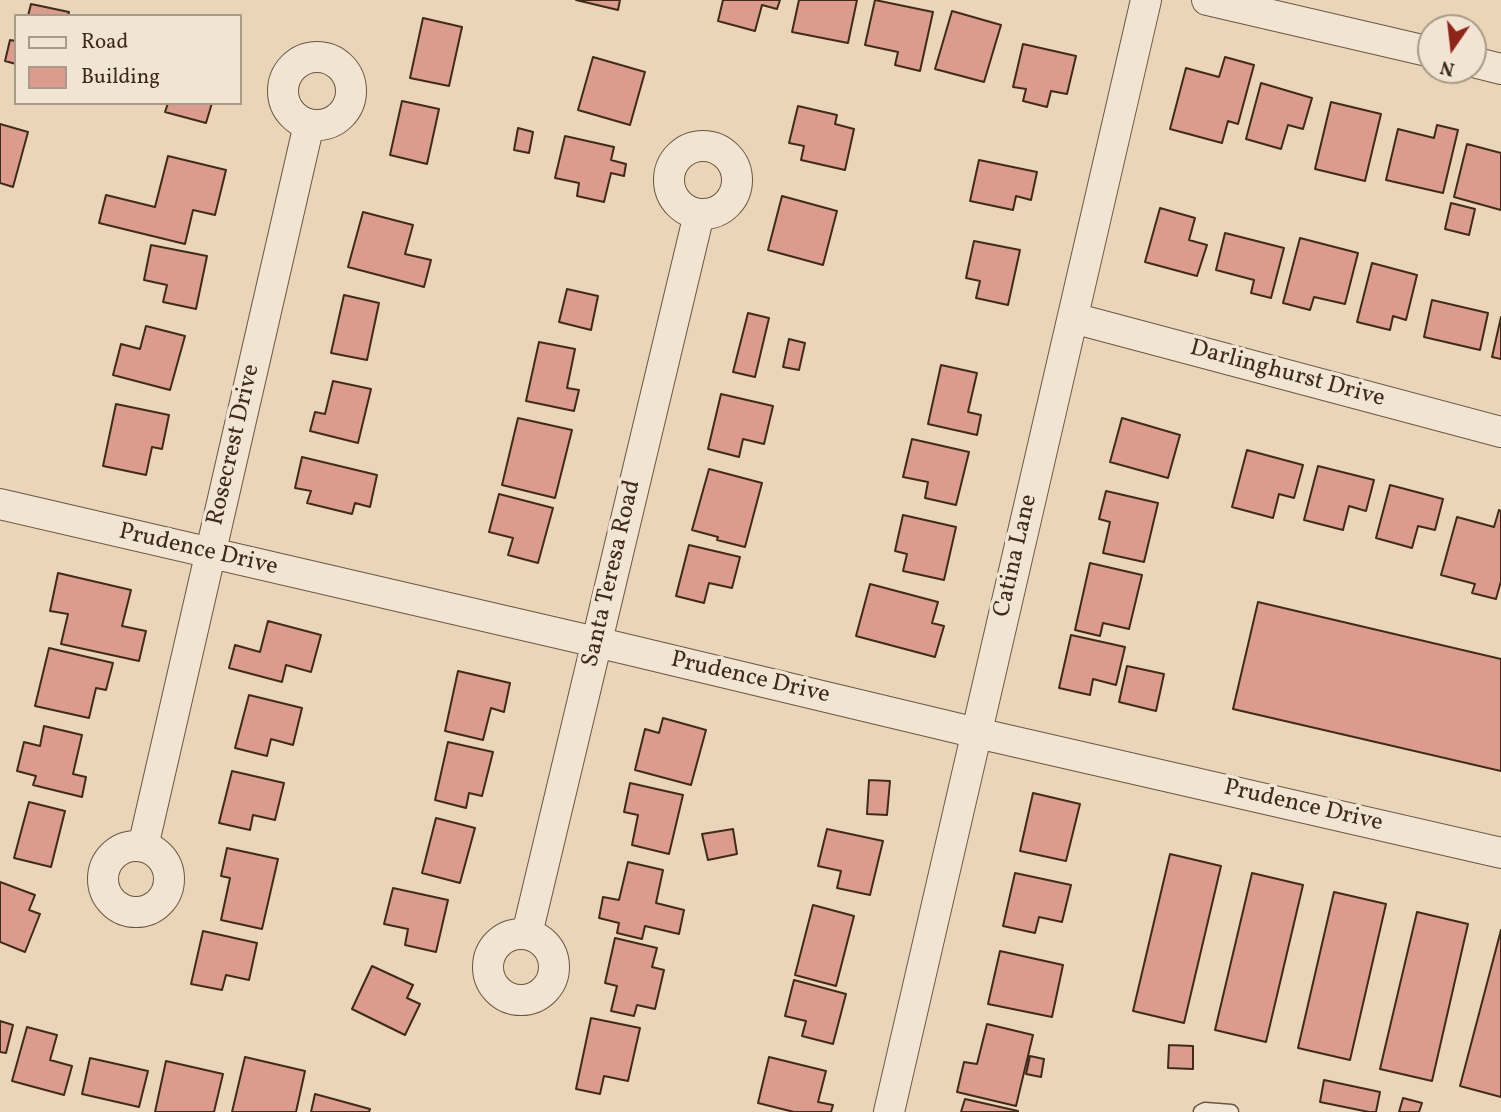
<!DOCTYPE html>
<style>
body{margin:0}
#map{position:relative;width:1501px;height:1112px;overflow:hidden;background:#ead5b9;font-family:Vollkorn,serif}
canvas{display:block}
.legend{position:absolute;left:14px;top:14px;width:228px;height:91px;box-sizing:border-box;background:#f1e4d2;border:2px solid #aa9a88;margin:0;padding:9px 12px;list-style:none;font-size:21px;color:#3f2b19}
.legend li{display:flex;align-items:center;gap:14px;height:35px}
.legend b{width:35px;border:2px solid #aa9a88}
.north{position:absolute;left:1417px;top:14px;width:70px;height:70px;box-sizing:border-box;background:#f1e4d2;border:2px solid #aa9a88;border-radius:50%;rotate:194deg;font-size:19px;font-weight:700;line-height:28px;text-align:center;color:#3f2b19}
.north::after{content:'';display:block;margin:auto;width:24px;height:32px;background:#8f2418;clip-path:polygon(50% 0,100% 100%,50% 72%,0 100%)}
</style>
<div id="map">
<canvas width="1501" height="1112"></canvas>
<ul class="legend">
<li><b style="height:9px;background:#f1e4d2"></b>Road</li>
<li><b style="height:19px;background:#dc9c8d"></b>Building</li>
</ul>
<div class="north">N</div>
</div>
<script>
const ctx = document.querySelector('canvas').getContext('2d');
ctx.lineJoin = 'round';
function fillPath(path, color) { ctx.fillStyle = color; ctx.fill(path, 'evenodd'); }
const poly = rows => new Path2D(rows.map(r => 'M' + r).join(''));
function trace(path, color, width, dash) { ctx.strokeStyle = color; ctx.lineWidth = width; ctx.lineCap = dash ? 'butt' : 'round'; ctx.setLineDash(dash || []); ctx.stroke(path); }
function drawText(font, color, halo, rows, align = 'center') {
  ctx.font = font + ' Vollkorn,serif'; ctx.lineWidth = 7; ctx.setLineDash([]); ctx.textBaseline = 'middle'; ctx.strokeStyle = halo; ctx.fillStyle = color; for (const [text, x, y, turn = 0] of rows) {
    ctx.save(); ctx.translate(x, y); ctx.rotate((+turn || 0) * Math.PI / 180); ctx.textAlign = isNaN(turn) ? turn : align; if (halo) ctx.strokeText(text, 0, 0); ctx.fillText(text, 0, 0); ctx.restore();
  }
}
const building = poly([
 [576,0,620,0,618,10,576,0],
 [723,0,780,0,777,9,762,5,755,31,718,21,723,0],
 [799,0,857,0,848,43,792,32,799,0],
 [875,0,933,12,920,71,895,65,898,52,865,45,875,0],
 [31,4,69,12,68,16,28,16,31,4],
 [952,11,1001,25,984,82,935,69,952,11],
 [423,18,462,27,449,86,410,78,423,18],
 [10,40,16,41,16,64,5,61,10,40],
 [1023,44,1076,56,1067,94,1051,91,1047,107,1023,101,1026,89,1013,87,1023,44],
 [593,57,645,72,630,125,578,110,593,57],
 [1225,57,1254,65,1238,124,1228,121,1222,143,1170,129,1186,68,1219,77,1225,57],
 [1261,83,1312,98,1303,129,1288,125,1281,149,1246,139,1261,83],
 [402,101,439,109,427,164,390,155,402,101],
 [1331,102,1381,114,1365,181,1315,169,1331,102],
 [168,103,212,103,206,123,165,112,168,103],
 [798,106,837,115,835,124,854,129,845,170,801,160,804,146,789,143,798,106],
 [0,124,28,132,13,187,0,183,0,124],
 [1437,125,1458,130,1443,193,1386,180,1398,129,1434,138,1437,125],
 [518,128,533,132,529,153,514,150,518,128],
 [565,136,614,147,611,160,626,164,624,176,611,173,604,202,577,196,579,183,555,178,565,136],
 [1467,144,1501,153,1501,210,1454,197,1467,144],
 [168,156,226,170,215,215,193,210,185,244,99,223,106,195,155,207,168,156],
 [979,160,1037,172,1031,200,1016,196,1013,210,970,201,979,160],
 [782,196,837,211,823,265,768,250,782,196],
 [1451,203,1475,209,1469,235,1445,229,1451,203],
 [1160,208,1195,218,1189,240,1207,245,1197,276,1145,262,1160,208],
 [363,212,413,225,405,254,431,260,424,287,348,267,363,212],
 [1225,233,1284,248,1271,298,1251,293,1254,280,1216,270,1225,233],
 [1300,238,1358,253,1345,304,1314,297,1310,310,1283,303,1300,238],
 [974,241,1020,250,1008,305,976,298,980,281,966,278,974,241],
 [151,245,207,256,196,309,163,302,167,285,144,280,151,245],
 [1372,263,1417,275,1406,320,1393,316,1390,330,1357,322,1372,263],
 [567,289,598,296,591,330,559,322,567,289],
 [344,295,379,303,367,360,331,353,344,295],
 [1432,300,1488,313,1480,350,1424,337,1432,300],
 [748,313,769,318,755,377,733,372,748,313],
 [1501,317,1501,359,1492,357,1501,317],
 [146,326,185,336,170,390,113,375,121,344,140,349,146,326],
 [789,339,805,343,799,370,783,367,789,339],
 [539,342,575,349,567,388,579,390,574,411,526,401,539,342],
 [941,365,977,373,968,412,981,415,977,435,928,424,941,365],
 [333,381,371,389,358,443,310,431,315,412,325,414,333,381],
 [721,394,773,406,764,444,743,439,739,457,708,449,721,394],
 [116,404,169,415,162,449,152,447,146,475,103,466,116,404],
 [518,418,572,430,555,498,502,485,518,418],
 [1122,418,1180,435,1168,478,1110,462,1122,418],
 [912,439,969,452,956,505,925,498,928,482,903,477,912,439],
 [1247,450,1303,465,1294,498,1279,494,1273,518,1232,507,1247,450],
 [302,457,377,475,370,507,355,503,352,514,307,503,311,491,295,488,302,457],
 [1318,466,1374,480,1366,511,1349,506,1343,530,1304,520,1318,466],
 [709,469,762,483,745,547,717,540,718,537,692,530,709,469],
 [1390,485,1443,499,1435,530,1418,526,1412,548,1376,538,1390,485],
 [1106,491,1158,503,1144,562,1103,553,1110,522,1099,519,1106,491],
 [499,494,553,508,538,563,508,555,513,538,489,532,499,494],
 [1499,510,1501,511,1501,581,1496,599,1472,593,1475,584,1441,575,1457,517,1494,527,1499,510],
 [903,515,956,527,944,580,903,571,907,554,895,551,903,515],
 [689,545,740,557,732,588,709,583,704,603,676,596,689,545],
 [1090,563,1142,575,1129,629,1103,623,1100,636,1075,630,1090,563],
 [58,573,131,590,122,626,146,631,139,661,61,644,68,614,50,611,58,573],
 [870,584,938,602,932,623,944,626,935,657,856,636,870,584],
 [1258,602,1501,659,1501,771,1233,709,1258,602],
 [268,621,321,635,311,672,286,665,282,682,229,668,235,645,260,652,268,621],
 [1071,635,1125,647,1116,685,1093,679,1090,695,1059,688,1071,635],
 [49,648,113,663,106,690,96,688,89,718,35,706,49,648],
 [1127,666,1164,674,1156,711,1119,702,1127,666],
 [458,671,510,683,504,712,491,708,483,740,445,731,458,671],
 [249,695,302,708,293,745,271,739,267,756,235,748,249,695],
 [663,718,706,730,691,785,635,770,645,729,659,733,663,718],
 [44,726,82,735,73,774,86,777,82,797,33,785,36,776,17,771,24,742,40,746,44,726],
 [448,742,493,752,482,796,469,793,466,808,435,800,448,742],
 [232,771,284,783,275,820,253,815,250,830,219,823,232,771],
 [869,780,890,781,887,815,867,814,869,780],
 [630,783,683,795,669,854,632,845,638,815,624,812,630,783],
 [1033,793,1080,804,1066,861,1020,851,1033,793],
 [29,802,65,811,51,867,14,858,29,802],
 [436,818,475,828,460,883,422,873,436,818],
 [733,829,737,854,708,860,702,834,733,829],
 [827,829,883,841,870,895,837,888,841,871,818,866,827,829],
 [227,848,278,859,262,929,221,920,230,878,221,876,227,848],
 [1170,854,1221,866,1184,1023,1133,1011,1170,854],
 [628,862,663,870,656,903,684,910,679,934,645,926,642,939,617,933,619,923,599,918,603,897,619,900,628,862],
 [1015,873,1071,885,1062,922,1039,917,1035,933,1003,926,1015,873],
 [1252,873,1303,885,1266,1042,1215,1030,1252,873],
 [0,882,35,895,29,910,40,914,25,952,0,942,0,882],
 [393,888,448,900,436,952,405,945,408,929,384,924,393,888],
 [1334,892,1386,904,1350,1060,1298,1048,1334,892],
 [813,905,854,916,836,986,795,975,813,905],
 [1417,912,1468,924,1432,1081,1380,1069,1417,912],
 [1501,930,1501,1097,1460,1086,1501,930],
 [203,931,257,943,249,980,226,975,222,990,191,984,203,931],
 [615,938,657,948,652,967,664,970,655,1009,637,1005,634,1016,611,1011,617,986,605,983,615,938],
 [1000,951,1063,965,1052,1017,988,1004,1000,951],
 [372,966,413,985,407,998,420,1004,405,1035,352,1009,372,966],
 [794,980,846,994,833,1044,802,1036,806,1021,785,1016,794,980],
 [591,1018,640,1028,628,1081,604,1076,600,1094,576,1089,591,1018],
 [0,1021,13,1025,6,1053,0,1052,0,1021],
 [987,1024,1033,1035,1016,1106,957,1092,964,1062,977,1064,987,1024],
 [27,1027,57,1035,50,1060,72,1066,64,1095,12,1081,27,1027],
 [1169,1045,1193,1046,1193,1069,1168,1068,1169,1045],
 [1030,1056,1044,1059,1041,1077,1026,1074,1030,1056],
 [245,1057,305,1071,296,1112,232,1112,245,1057],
 [769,1057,826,1071,818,1102,833,1105,831,1112,794,1112,758,1103,769,1057],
 [90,1058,148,1071,139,1107,82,1094,90,1058],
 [166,1061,223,1074,214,1112,155,1112,166,1061],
 [1324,1080,1380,1092,1376,1112,1369,1112,1320,1102,1324,1080],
 [315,1094,370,1109,369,1112,311,1112,315,1094],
 [1403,1098,1422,1103,1419,1112,1399,1112,1403,1098],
 [965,1099,1018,1111,1018,1112,961,1112,965,1099]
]);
const lane = poly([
 [1201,1112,1205,1110,1231,1112]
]);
const street = poly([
 [1207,0,1431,52],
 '283 91a34 34 0 1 1 68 0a34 34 0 1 1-68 0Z',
 [1473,62,1501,69],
 '669 180a34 34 0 1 1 68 0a34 34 0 1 1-68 0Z',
 [1073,318,1501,432],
 [0,504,596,642,977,733,1501,853],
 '103 879a33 33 0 1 1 66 0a33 33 0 1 1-66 0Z',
 [143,847,309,124],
 [527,934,699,214],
 '488 967a33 33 0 1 1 66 0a33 33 0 1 1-66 0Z',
 [889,1112,1146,0]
]);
const streetNames = [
 ["Darlinghurst Drive",1287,375,15],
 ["Rosecrest Drive",235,445,-77],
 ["Prudence Drive",198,551,13],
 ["Catina Lane",1017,556,-77],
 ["Santa Teresa Road",613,574,-77],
 ["Prudence Drive",750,679,13],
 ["Prudence Drive",1303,807,13]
];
fillPath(building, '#dc9c8d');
trace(building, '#3f2b19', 2);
trace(lane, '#6a5641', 17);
trace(street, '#6a5641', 32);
trace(lane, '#f1e4d2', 14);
trace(street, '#f1e4d2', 30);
drawText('24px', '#3f2b19', '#f1e4d2', streetNames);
</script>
